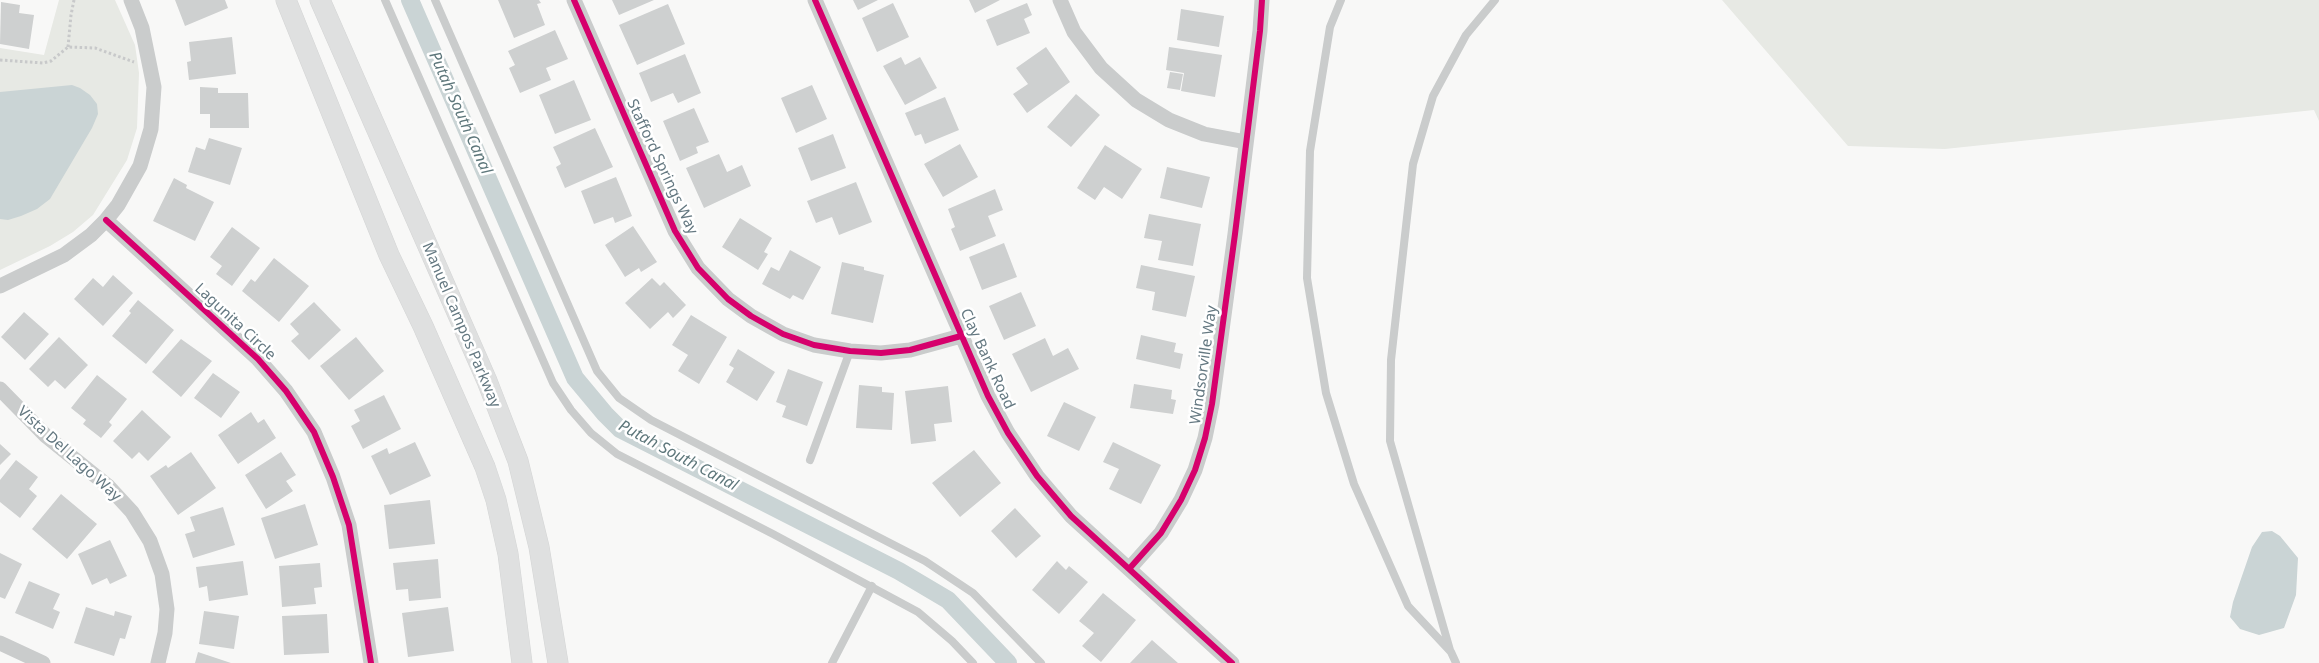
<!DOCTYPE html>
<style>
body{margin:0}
canvas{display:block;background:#f8f8f7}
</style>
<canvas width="2319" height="663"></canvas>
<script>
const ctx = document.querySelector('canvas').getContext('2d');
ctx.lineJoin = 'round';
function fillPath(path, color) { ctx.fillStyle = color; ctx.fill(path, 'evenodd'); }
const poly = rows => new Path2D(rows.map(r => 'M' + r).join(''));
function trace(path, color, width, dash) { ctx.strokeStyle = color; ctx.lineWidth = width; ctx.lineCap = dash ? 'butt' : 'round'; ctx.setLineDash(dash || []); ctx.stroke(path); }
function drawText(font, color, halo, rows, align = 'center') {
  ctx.font = font + ' "Noto Sans",sans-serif'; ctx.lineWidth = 5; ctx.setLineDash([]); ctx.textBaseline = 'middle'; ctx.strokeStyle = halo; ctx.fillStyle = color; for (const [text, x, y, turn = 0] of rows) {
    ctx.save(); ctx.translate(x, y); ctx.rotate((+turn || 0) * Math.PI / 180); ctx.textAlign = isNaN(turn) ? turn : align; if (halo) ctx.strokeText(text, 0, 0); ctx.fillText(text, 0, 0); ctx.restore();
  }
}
const green = poly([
 [59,0,115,0,135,45,139,73,137,128,127,160,93,215,73,232,50,246,0,270,0,48,44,55],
 [1722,0,2319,0,2319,121,2314,110,1945,149,1848,146]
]);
const water = poly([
 [72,85,80,88,90,95,97,104,98,114,92,128,50,199,37,209,21,216,8,220,0,219,0,92],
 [2272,531,2280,536,2298,558,2296,595,2284,628,2259,635,2240,629,2230,617,2233,602,2252,547,2262,532]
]);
const canal = poly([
 [410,0,575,378,605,414,620,429,899,571,948,600,1008,663]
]);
const building = poly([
 [175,0,225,0,228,8,185,26],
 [498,0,539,0,541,3,537,4,545,25,514,38],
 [612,0,654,0,619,15],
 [853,0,878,0,858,10],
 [969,0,1000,0,975,13],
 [1,2,20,5,19,13,34,15,29,49,0,44],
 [893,3,909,37,877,52,862,18],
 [1027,3,1032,15,1024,19,1030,33,997,46,986,20],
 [668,4,685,44,637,65,619,25],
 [1181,9,1224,16,1219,47,1177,40],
 [555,30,568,59,546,68,551,80,520,93,509,68,515,65,508,51],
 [232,37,236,74,189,80,187,62,191,61,189,42],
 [1046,47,1070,82,1027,113,1013,94,1028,84,1016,68],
 [1169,47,1222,55,1215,97,1181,91,1184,73,1166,70],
 [685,54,701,93,678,103,673,93,651,102,639,73],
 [901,57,905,65,920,57,937,88,905,105,883,66],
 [1170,72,1183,74,1180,90,1167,88],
 [574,80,591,120,555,134,539,95],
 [812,85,827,119,796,133,781,98],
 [200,87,218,88,218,93,248,93,249,128,210,128,210,114,200,114],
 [1076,94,1100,115,1071,147,1047,127],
 [945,97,959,130,925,144,921,134,915,136,905,113],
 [694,108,709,142,696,147,698,153,680,161,663,121],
 [595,128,613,167,565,188,556,167,561,164,553,147],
 [833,134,846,168,811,181,798,148],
 [209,138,242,148,230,185,188,172,196,147,205,150],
 [960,144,978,177,943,197,924,164],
 [1105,145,1142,169,1122,199,1104,187,1095,200,1077,188],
 [719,154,727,172,742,165,751,186,704,208,686,168],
 [1167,167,1210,177,1202,208,1160,198],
 [616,177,632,216,615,223,613,217,594,224,581,191],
 [174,178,187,185,186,188,214,202,195,241,153,221],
 [856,182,872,222,839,235,832,217,816,223,807,201],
 [995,189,1003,210,988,216,996,236,960,251,951,229,955,227,948,209],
 [1149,214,1201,224,1193,266,1158,260,1162,241,1144,238],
 [740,218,772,238,764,252,768,254,758,270,722,247],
 [633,226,657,262,641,272,639,268,625,277,605,245],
 [232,227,260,248,232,286,216,274,222,266,210,257],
 [1004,243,1017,277,982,290,969,257],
 [790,250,821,267,803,300,793,295,790,299,762,284,771,267,779,271],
 [274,258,309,286,279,322,242,291,251,279,255,282],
 [842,262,864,267,864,270,884,275,873,323,831,314],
 [1141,265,1195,276,1186,317,1152,310,1155,292,1136,288],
 [113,275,133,293,103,326,74,299,93,278,103,287],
 [652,278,660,286,664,282,686,305,673,318,668,312,650,329,625,303],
 [1021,292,1036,326,1004,340,989,306],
 [138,300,174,330,146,364,112,336,131,313,129,311],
 [314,302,341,330,309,360,291,341,299,334,290,324],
 [24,312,49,334,25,360,1,337],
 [691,315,727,337,699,384,678,371,688,355,672,345],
 [1141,335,1176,343,1174,352,1183,354,1180,369,1136,359],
 [59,337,88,365,65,389,55,380,48,387,29,369],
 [356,337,384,371,349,400,320,366],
 [1045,338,1053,356,1068,348,1079,369,1031,392,1012,354],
 [181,339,212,361,181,397,152,372],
 [738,349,775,372,757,401,726,382,734,368,729,365],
 [788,369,823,382,807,426,782,417,786,406,776,402],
 [213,373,240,392,221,418,194,398],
 [97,375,127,399,109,422,112,425,101,438,83,424,86,420,71,408],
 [1134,384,1172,390,1171,399,1176,400,1173,414,1130,408],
 [859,385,882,387,882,392,894,393,892,430,856,428],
 [948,386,952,422,934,424,936,441,911,444,905,391],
 [384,395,401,429,363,449,351,426,360,421,354,410],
 [1064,402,1096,417,1079,451,1047,436],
 [142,410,171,437,148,461,139,452,132,459,113,441],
 [251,412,258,423,264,419,276,438,238,464,218,435],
 [415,442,431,476,390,495,371,456,387,448,389,454],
 [1113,442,1161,465,1141,504,1109,489,1119,469,1103,462],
 [0,444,11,454,0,465],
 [974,450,1001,483,960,517,932,483],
 [191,452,216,488,178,515,150,476,166,465,168,468],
 [281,452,296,475,286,481,293,491,266,509,245,475],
 [16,460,38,477,29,489,37,496,20,518,0,502,0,480],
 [61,494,97,524,67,559,32,529],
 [430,500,435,544,389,549,384,505],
 [305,504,318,545,275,559,261,518],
 [223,507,235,545,193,558,185,534,195,531,190,517],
 [1015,508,1041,536,1016,558,991,531],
 [110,540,127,576,110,584,107,578,92,585,78,554],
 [0,553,22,564,5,599,0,597],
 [438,559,441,598,409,601,408,589,396,590,393,563],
 [243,561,248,595,209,601,207,586,199,588,196,567],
 [1057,561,1066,570,1069,566,1088,582,1059,614,1032,590],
 [320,563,322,587,314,588,316,604,282,607,279,566],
 [29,581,60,594,53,609,60,612,53,629,15,613],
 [1103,593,1136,620,1101,662,1082,646,1094,633,1079,621],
 [86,607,114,616,115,611,132,616,125,639,120,638,114,656,74,643],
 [448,607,454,651,408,657,402,613],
 [204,611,239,616,234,649,199,644],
 [327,614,329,653,284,655,282,616],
 [1152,640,1178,663,1130,663],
 [198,652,231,663,195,663]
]);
const path = poly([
 [68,47,71,15,74,0],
 [0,60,43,63,51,61,68,47,95,48,134,62]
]);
const service = poly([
 [385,0,553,383,571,410,591,433,617,454,773,534,918,612,952,641,973,663],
 [435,0,597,371,619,398,651,420,925,561,973,593,1041,663],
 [1341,0,1330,27,1310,151,1307,278,1326,393,1354,484,1408,606,1451,652,1456,663],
 [810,460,850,351],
 [1450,650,1390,441,1391,360,1413,164,1433,96,1466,35,1495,0],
 [832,663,872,586]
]);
const minor = poly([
 [574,0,675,231,698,268,728,299,751,316,783,334,814,345,850,351,881,353,910,350,961,336],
 [815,0,988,396,1008,433,1037,476,1071,516,1232,663],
 [1060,0,1074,32,1101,68,1136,100,1169,120,1204,134,1246,142],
 [106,220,258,359,286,391,314,432,333,477,349,525,371,663],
 [0,286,64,255,91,235,106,220,118,205,140,166,151,129,154,87,142,28,131,0],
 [0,389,46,436,108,486,132,512,150,541,162,574,167,609,165,633,158,663],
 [1129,569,1161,533,1181,500,1195,470,1205,438,1212,404,1235,234,1260,31,1262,0],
 [0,643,43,663]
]);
const secondary = poly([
 [286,0,389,255,423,326,485,467,496,500,508,554,522,663],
 [320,0,487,381,518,461,539,547,558,663]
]);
const cycleway = poly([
 [574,0,675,231,698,268,728,299,751,316,783,334,814,345,850,351,881,353,910,350,961,336],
 [815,0,988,396,1008,433,1037,476,1071,516,1232,663],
 [106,220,258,359,286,391,314,432,333,477,349,525,371,663],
 [1129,569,1161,533,1181,500,1195,470,1205,438,1212,404,1235,234,1260,31,1262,0]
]);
const streetNames = [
 ["Stafford Springs Way",662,167,65],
 ["Lagunita Circle",235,322,43],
 ["Manuel Campos Parkway",461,325,67],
 ["Clay Bank Road",987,359,65],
 ["Windsorville Way",1204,365,-82],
 ["Vista Del Lago Way",69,454,42]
];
const waterNames = [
 ["Putah South Canal",460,113,66],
 ["Putah South Canal",678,456,28]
];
fillPath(green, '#e7e9e4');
fillPath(water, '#cad4d5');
trace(canal, '#cad4d5', 18);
fillPath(building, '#ced0d0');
trace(secondary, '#d4d5d5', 21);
trace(path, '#c8c9ca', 3, [2.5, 2.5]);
trace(service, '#cacccc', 8);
trace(minor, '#cacccc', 15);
trace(secondary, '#dfe0e0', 20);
trace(cycleway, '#d6006c', 6);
drawText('15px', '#647881', '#fff', streetNames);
drawText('italic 16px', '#5e777b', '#fff', waterNames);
</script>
